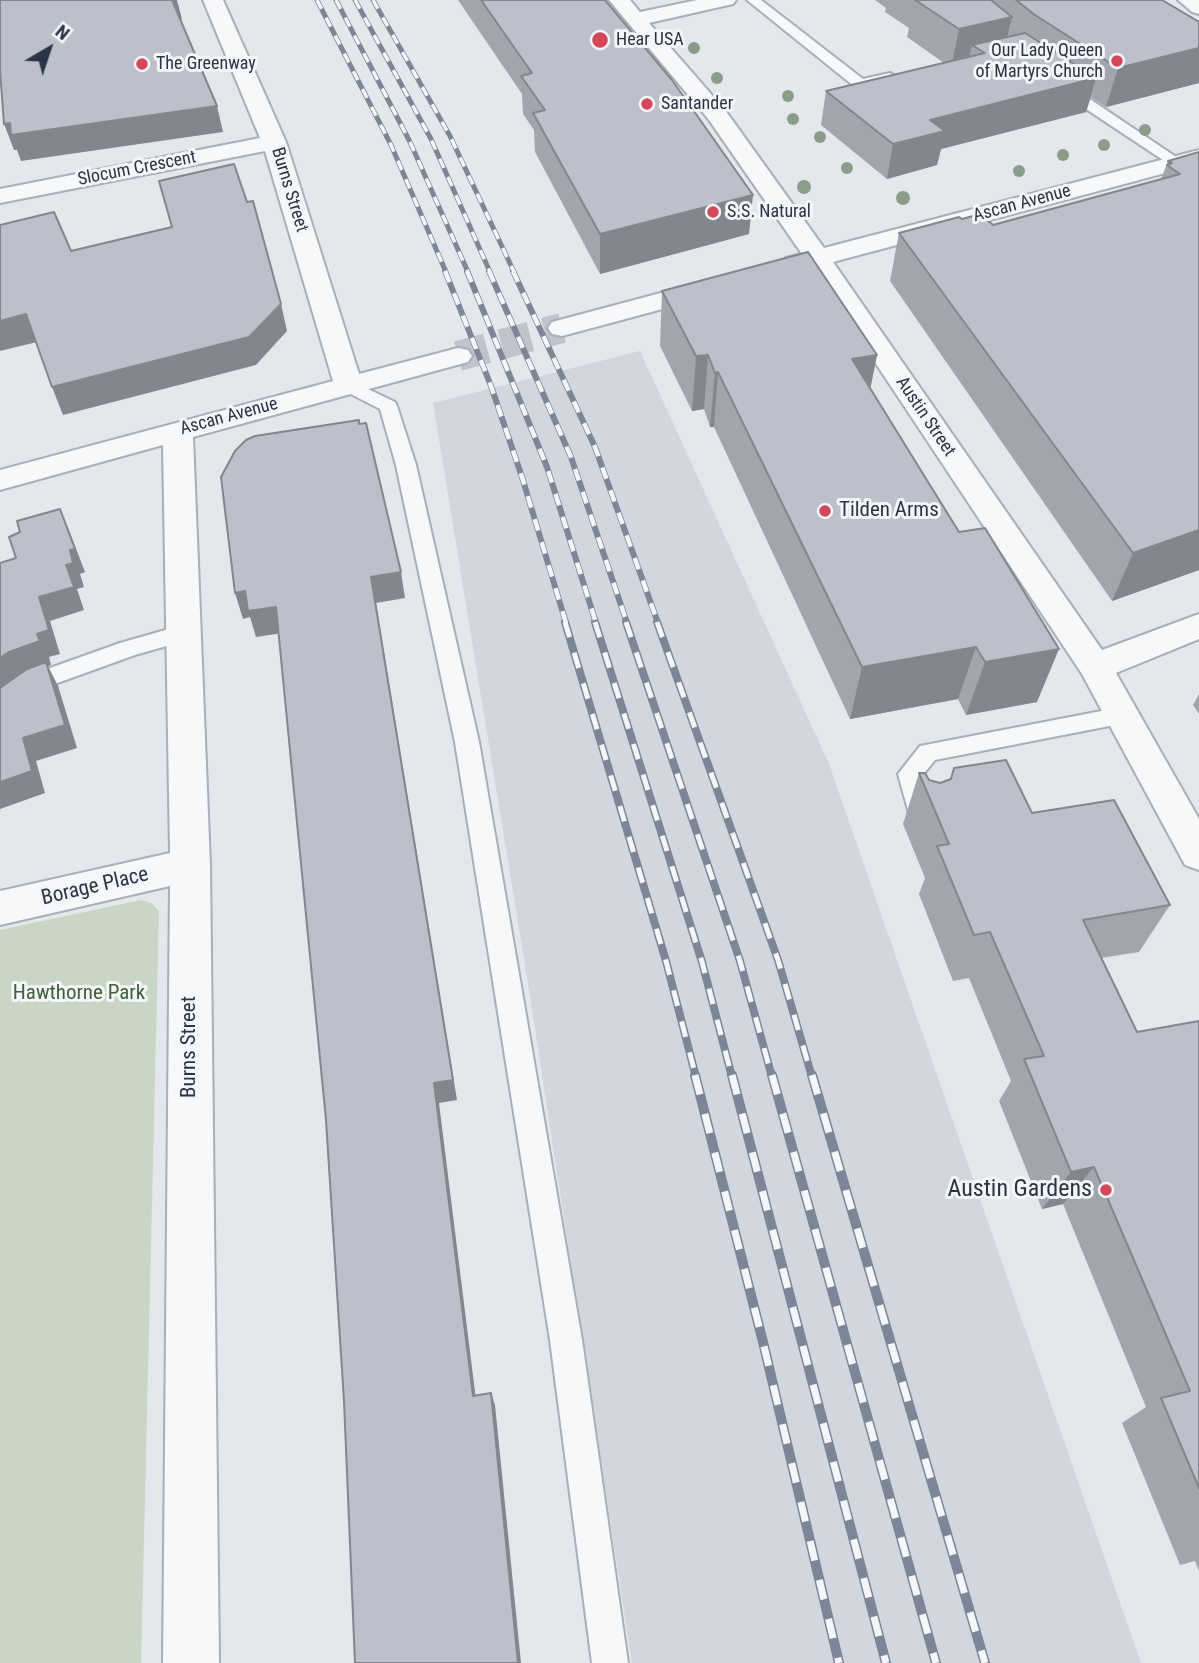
<!DOCTYPE html>
<style>
body{margin:0}
#map{position:relative;width:1199px;height:1663px;overflow:hidden;background:#e4e7ec;font-family:"Roboto Condensed",sans-serif}
canvas{display:block}
.north{position:absolute;left:14px;top:14px;width:70px;height:70px;-webkit-text-stroke:5px #f4f6f9;paint-order:stroke;rotate:39deg;font-size:19px;font-weight:700;line-height:28px;text-align:center;color:#2b3445}
.north::after{content:'';display:block;margin:auto;width:24px;height:32px;background:#2b3445;clip-path:polygon(50% 0,100% 100%,50% 72%,0 100%)}
</style>
<div id="map">
<canvas width="1199" height="1663"></canvas>
<div class="north">N</div>
</div>
<script>
const ctx = document.querySelector('canvas').getContext('2d');
ctx.lineJoin = 'round';
function fillPath(path, color) { ctx.fillStyle = color; ctx.fill(path, 'evenodd'); }
const poly = rows => new Path2D(rows.map(r => 'M' + r).join(''));
function trace(path, color, width, dash) { ctx.strokeStyle = color; ctx.lineWidth = width; ctx.lineCap = dash ? 'butt' : 'round'; ctx.setLineDash(dash || []); ctx.stroke(path); }
function drawText(font, color, halo, rows, align = 'center') {
  ctx.font = font + ' "Roboto Condensed",sans-serif'; ctx.lineWidth = 6; ctx.setLineDash([]); ctx.textBaseline = 'middle'; ctx.strokeStyle = halo; ctx.fillStyle = color; for (const [text, x, y, turn = 0] of rows) {
    ctx.save(); ctx.translate(x, y); ctx.rotate((+turn || 0) * Math.PI / 180); ctx.textAlign = isNaN(turn) ? turn : align; if (halo) ctx.strokeText(text, 0, 0); ctx.fillText(text, 0, 0); ctx.restore();
  }
}
const built = poly([
 [640,351,829,764,1141,1663,632,1663,527,977,433,403]
]);
const green = poly([
 [141,900,151,903,159,911,141,1663,0,1663,0,930]
]);
const minorTunnel = poly([
 [458,356,562,328]
]);
const service = poly([
 [747,0,761,0,863,79,890,73,897,77,890,81,855,87,747,0],
 [1061,82,1066,83,1185,163,1182,166,1172,166,1056,89,1056,83,1061,82],
 [349,380,395,402,397,406,416,465,479,742,582,1340,628,1663,592,1663,550,1340,455,742,396,465,380,409,343,390,340,386,343,382,349,380],
 [183,625,191,627,194,633,191,639,135,655,38,690,8,712,0,715,0,694,22,678,120,643,183,625],
 [1122,707,1130,710,1133,716,1130,722,935,760,922,776,934,821,931,828,922,831,913,828,898,774,920,746,1122,707]
]);
const minor = poly([
 [203,0,223,0,286,142,359,374,458,348,468,350,472,356,468,362,193,437,210,865,219,1663,163,1663,170,886,0,925,0,891,170,853,163,445,0,490,0,470,333,381,265,151,0,203,0,189,260,138,203,0],
 [609,0,630,0,640,12,697,0,736,0,733,4,649,23,725,110,824,248,1199,150,1199,164,833,262,1102,650,1199,614,1199,639,1116,673,1199,819,1199,870,1185,865,1082,674,825,287,811,268,795,272,786,270,782,264,786,258,802,254,709,120,609,0],
 [713,279,722,281,726,287,722,293,562,336,552,334,548,328,552,322,713,279]
]);
const tertiary = poly([
 [1178,0,1199,0,1199,14,1192,12,1178,0]
]);
const railFar3 = poly([
 [317,0,391,145,446,272],
 [336,0,410,142,468,272],
 [355,0,431,139,490,272],
 [373,0,450,136,514,272]
]);
const railFar2 = poly([
 [445,271,491,386,522,477,566,623],
 [467,271,547,467,596,623],
 [489,271,571,457,627,623],
 [513,271,595,447,658,623]
]);
const railFar1 = poly([
 [565,622,666,961,696,1077],
 [595,622,702,962,732,1077],
 [626,622,740,961,772,1077],
 [657,622,778,960,812,1077]
]);
const rail = poly([
 [695,1075,763,1342,839,1663],
 [732,1075,886,1663],
 [772,1075,936,1663],
 [812,1075,985,1663]
]);
const trees = [
 [694,48,6],
 [717,78,6],
 [788,96,6],
 [793,119,6],
 [1145,130,6],
 [820,137,6],
 [1104,145,6],
 [1063,155,6],
 [847,168,6],
 [1019,171,6],
 [804,187,7],
 [903,198,7]
];
const wall = poly([
 [458,0,605,0,749,234,600,274,535,152,534,130,523,114,522,94],
 [875,0,1162,0,1199,22,1199,83,1106,107,1091,97,1086,112,941,149,937,165,887,179,821,125,826,91,944,63,907,37,909,28,885,12,886,8],
 [1199,152,1199,570,1112,601,890,281,899,233,962,219,993,225,1161,179,1168,161],
 [662,291,877,355,870,389,1037,702,966,715,958,699,850,719,714,427,710,427,704,409,692,411,660,346],
 [1199,694,1199,714,1193,705],
 [954,768,1032,813,1170,905,1139,952,1101,958,1137,1032,1199,1021,1199,1571,1195,1561,1180,1565,1122,1423,1146,1407,1063,1204,1042,1209,999,1101,1011,1081,969,978,953,981,919,894,925,878,903,824,919,773,929,780,940,783,950,779]
]);
const shadedWall = poly([
 [171,0,177,0,182,19,176,20],
 [1012,17,1003,55,972,45,968,63,951,68,959,29],
 [1199,48,1199,83,1106,107,1118,68],
 [1096,78,1086,112,941,149,937,165,887,179,893,144,930,120],
 [217,106,223,132,21,161,17,150,14,150,4,124],
 [753,195,749,234,600,274,600,234],
 [281,304,287,331,256,365,63,415,52,387],
 [26,314,37,342,0,351,0,321],
 [708,355,704,409,692,411,696,356],
 [877,355,866,410,852,359],
 [718,372,714,427,710,427,715,373],
 [60,509,70,533,85,572,80,574,84,587,77,589,84,610,50,621,60,654,49,657,51,665,48,666,58,686,77,748,36,761,45,793,0,809,0,658,37,634,39,597,66,565,70,550],
 [1199,530,1199,570,1112,601,1133,553],
 [401,572,405,598,376,603,457,1100,439,1103,477,1408,473,1396,371,577],
 [245,591,276,607,283,633,256,637,250,617,243,619,235,593],
 [976,647,958,699,850,719,862,667],
 [1059,649,1037,702,966,715,985,662],
 [1094,1167,1063,1204,1042,1209,1071,1172],
 [491,1393,495,1405,521,1663,518,1663]
]);
const building = poly([
 [0,0,172,0,217,106,11,135,10,123,4,124,0,70,0,0],
 [481,0,605,0,672,80,753,195,600,234,533,113,545,110,521,76,532,73,481,0],
 [915,0,991,0,1012,17,959,29,915,0],
 [1016,0,1162,0,1199,22,1199,48,1118,68,1035,15,1016,0],
 [1025,33,1096,78,930,120,945,131,893,144,826,91,985,53,972,45,1025,33],
 [1199,152,1199,530,1133,553,899,233,959,217,962,219,980,214,993,225,1180,174,1167,165,1172,163,1168,161,1199,152],
 [234,164,247,202,253,201,281,304,249,337,52,387,26,314,0,321,0,225,54,212,71,251,172,227,159,181,234,164],
 [808,252,877,355,852,359,959,532,985,528,1059,649,985,662,976,647,862,667,718,372,715,373,708,355,696,356,662,291,808,252],
 [359,420,359,424,366,423,401,572,371,577,453,1080,434,1083,473,1396,491,1393,518,1663,355,1663,344,1401,326,1120,276,607,248,611,245,591,235,593,221,477,235,451,246,440,255,436,359,420],
 [60,509,75,549,70,550,73,563,66,565,74,587,39,597,49,630,37,634,40,641,9,652,0,658,0,563,16,558,9,537,20,532,17,521,60,509],
 [46,662,65,725,23,738,32,771,0,782,0,688,27,669,46,662],
 [1006,760,1032,813,1114,800,1170,905,1083,920,1137,1032,1199,1021,1199,1488,1161,1398,1190,1391,1094,1167,1071,1172,1024,1059,1044,1056,990,932,974,935,937,846,949,844,919,773,925,773,929,780,940,783,951,779,954,768,1006,760]
]);
const markers = [
 [600,40,9,"#d1495b"],
 [1117,61,7,"#d1495b"],
 [142,64,7,"#d1495b"],
 [647,104,7,"#d1495b"],
 [713,212,7,"#d1495b"],
 [825,511,7,"#d1495b"],
 [1106,1190,7,"#d1495b"]
];
const farPoinames = [
 ["Hear USA",616,40],
 ["Our Lady Queen",1103,51,"right"],
 ["of Martyrs Church",1103,72,"right"],
 ["The Greenway",156,64],
 ["Santander",661,104],
 ["S.S. Natural",727,212]
];
const farStreetnames = [
 ["Slocum Crescent",137,169,-11],
 ["Burns Street",289,190,73],
 ["Ascan Avenue",1022,204,-15],
 ["Ascan Avenue",229,417,-15],
 ["Austin Street",925,417,56]
];
const poiNames = [
 ["Tilden Arms",839,511]
];
const streetNames = [
 ["Borage Place",95,887,-13],
 ["Burns Street",190,1047,-90]
];
const parkNames = [
 ["Hawthorne Park",79,994]
];
const nearPoinames = [
 ["Austin Gardens",1092,1190]
];
fillPath(built, '#d2d6de');
fillPath(green, '#c9d6c5');
trace(minorTunnel, '#bfc3cb', 30, [30, 15]);
trace(service, '#a9aeb7', 4);
trace(minor, '#a9aeb7', 4);
trace(tertiary, '#a9aeb7', 4);
fillPath(service, '#f7f8fa');
fillPath(minor, '#f7f8fa');
fillPath(tertiary, '#f7f8fa');
trace(railFar3, '#7d8696', 5);
trace(railFar2, '#7d8696', 6);
trace(railFar1, '#7d8696', 8);
trace(rail, '#7d8696', 10);
trace(railFar3, '#f4f6f9', 3.5, [10]);
trace(railFar2, '#f4f6f9', 4.5, [12]);
trace(railFar1, '#f4f6f9', 5, [16]);
trace(rail, '#f4f6f9', 7, [20]);
ctx.fillStyle = '#899d89';
for (const [x, y, r] of trees) { ctx.beginPath(); ctx.arc(x, y, r, 0, 2 * Math.PI); ctx.fill(); }
fillPath(wall, '#a1a5ae');
fillPath(shadedWall, '#83868d');
fillPath(building, '#bbc0ca');
trace(building, '#83868d', 2);
for (const [x, y, r, color] of markers) { const dot = new Path2D(); dot.arc(x, y, r, 0, 2 * Math.PI); ctx.fillStyle = color; ctx.fill(dot); trace(dot, '#f4f6f9', 2.5); }
drawText('18px', '#2b3445', '#f4f6f9', farPoinames, 'left');
drawText('18px', '#2b3445', '#f4f6f9', farStreetnames);
drawText('21px', '#2b3445', '#f4f6f9', poiNames, 'left');
drawText('21px', '#2b3445', '#f4f6f9', streetNames);
drawText('21px', '#3f6138', '#f4f6f9', parkNames);
drawText('24px', '#2b3445', '#f4f6f9', nearPoinames, 'right');
</script>
